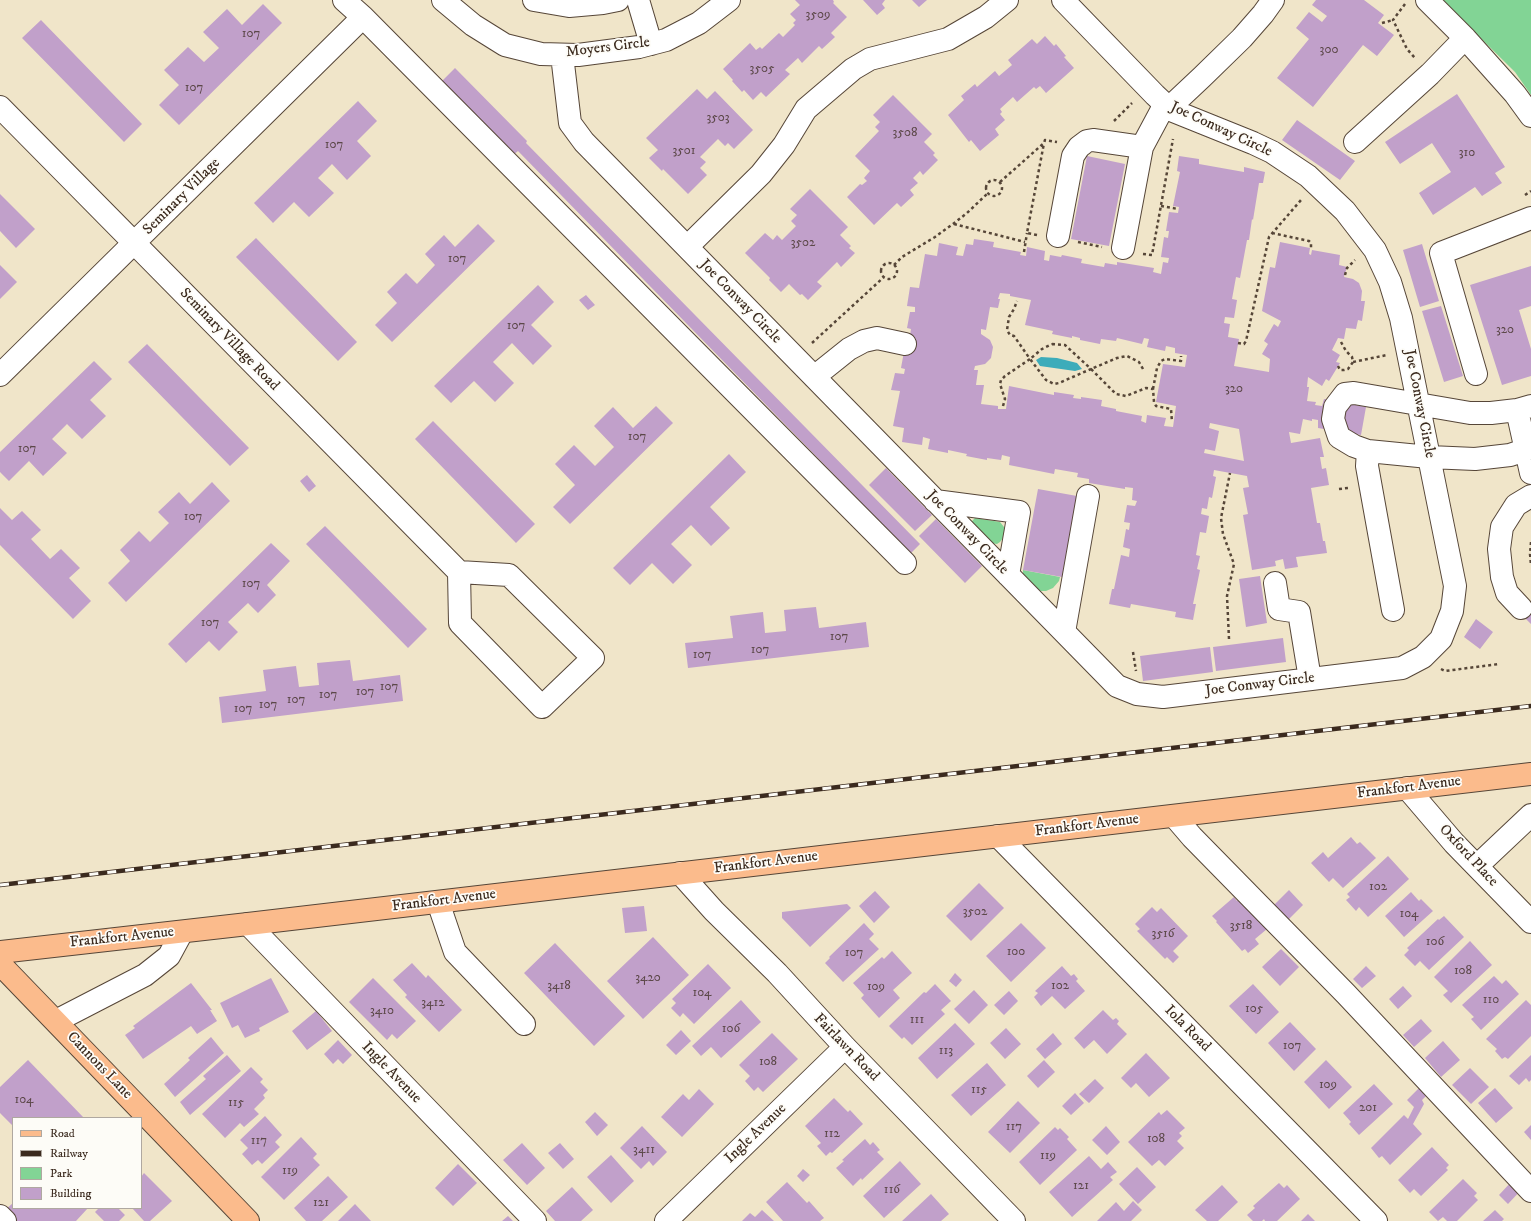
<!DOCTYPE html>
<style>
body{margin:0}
#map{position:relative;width:1531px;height:1221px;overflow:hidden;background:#f0e5c9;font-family:"IM FELL DW Pica",serif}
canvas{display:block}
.legend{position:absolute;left:12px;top:1117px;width:130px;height:92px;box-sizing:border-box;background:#fdfcf7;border:1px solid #afa8a0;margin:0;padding:5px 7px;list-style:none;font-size:12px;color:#3b2a1e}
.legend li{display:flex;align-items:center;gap:8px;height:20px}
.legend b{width:20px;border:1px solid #afa8a0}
</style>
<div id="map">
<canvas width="1531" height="1221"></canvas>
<ul class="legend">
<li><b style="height:5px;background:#fbbb8c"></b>Road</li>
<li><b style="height:5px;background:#3b2a1e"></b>Railway</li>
<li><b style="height:11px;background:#82d495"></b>Park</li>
<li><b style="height:11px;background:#c1a0ca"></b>Building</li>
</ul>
</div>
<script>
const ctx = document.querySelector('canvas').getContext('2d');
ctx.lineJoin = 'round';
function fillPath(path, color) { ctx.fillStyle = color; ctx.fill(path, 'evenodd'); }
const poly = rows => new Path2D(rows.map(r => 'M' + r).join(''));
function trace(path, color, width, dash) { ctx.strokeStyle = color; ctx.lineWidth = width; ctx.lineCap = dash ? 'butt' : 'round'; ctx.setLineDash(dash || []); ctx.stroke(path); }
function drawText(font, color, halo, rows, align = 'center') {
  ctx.font = font + ' "IM FELL DW Pica",serif'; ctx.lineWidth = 3.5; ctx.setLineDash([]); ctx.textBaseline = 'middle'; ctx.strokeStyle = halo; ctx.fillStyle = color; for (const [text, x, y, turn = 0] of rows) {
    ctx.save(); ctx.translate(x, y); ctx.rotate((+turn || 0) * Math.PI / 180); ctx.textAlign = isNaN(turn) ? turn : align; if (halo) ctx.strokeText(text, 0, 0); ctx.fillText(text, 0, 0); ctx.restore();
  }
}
const green = poly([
 [1442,0,1531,0,1531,95,1515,72],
 [975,518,1000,522,1004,527,1005,531,1004,537,1000,542,997,544,990,543,973,524,972,521],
 [1023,570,1060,577,1059,581,1053,588,1046,591,1041,591,1037,590,1023,574]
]);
const water = poly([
 [1041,357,1057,358,1077,363,1082,369,1075,371,1040,366,1036,360]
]);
const building = poly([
 [795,0,833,0,834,2,833,3,847,17,831,33,835,37,822,49,819,46,802,63,798,58,785,70,790,74,766,97,761,92,753,100,744,90,742,92,732,81,733,80,723,69,750,43,756,50,760,47,762,49,779,33,783,37,795,25,793,23,796,20,790,14,800,5],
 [863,0,885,0,882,4,885,8,877,15],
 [912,0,927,0,919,7],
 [1316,0,1364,0,1384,15,1378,23,1394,35,1377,56,1363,45,1313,107,1277,78,1309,39,1296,28,1309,12,1322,22,1327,16,1312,5],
 [263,4,282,23,179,125,159,105,179,85,164,70,188,47,204,62,219,48,203,32,227,9,242,25],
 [41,20,142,124,124,142,22,38],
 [1045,36,1054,46,1056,44,1066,56,1064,57,1074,68,1046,93,1040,86,1036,89,1034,87,1017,102,1013,97,1000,109,1002,112,1000,114,1005,120,995,129,999,135,980,151,971,140,969,142,948,115,964,100,961,96,975,84,977,87,995,71,999,76,1012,65,1008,60,1032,39,1037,44],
 [455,68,527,141,526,143,920,544,909,555,853,494,518,151,512,156,440,83],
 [697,89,707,99,715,91,753,130,734,149,728,143,725,146,718,139,700,157,706,162,700,168,707,175,688,194,663,169,662,171,649,158,658,150,646,138],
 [1457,94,1505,167,1495,173,1502,183,1482,196,1475,187,1433,215,1419,193,1451,172,1432,143,1400,164,1385,142],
 [893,95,932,134,924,142,935,153,933,155,938,160,923,175,920,171,913,178,918,183,910,190,914,195,901,207,897,203,874,225,847,197,860,184,862,185,867,181,864,178,870,171,855,156,879,131,875,127,880,122,873,115],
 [358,101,377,121,357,141,371,156,347,180,332,164,318,178,334,193,309,217,294,202,273,223,254,203],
 [1297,120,1355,161,1340,180,1282,140],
 [1087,156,1125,164,1109,246,1071,239],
 [1179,156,1199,159,1199,164,1244,172,1244,167,1265,172,1263,183,1259,183,1253,220,1252,219,1249,240,1247,240,1240,278,1236,277,1232,299,1237,300,1234,318,1225,317,1224,323,1230,324,1228,337,1239,339,1234,366,1269,372,1270,359,1262,354,1268,344,1264,341,1274,324,1278,327,1281,321,1262,311,1270,267,1275,268,1280,242,1310,248,1309,254,1311,255,1312,250,1340,255,1339,265,1347,267,1344,277,1353,279,1359,283,1362,291,1361,301,1365,301,1362,321,1358,320,1356,329,1346,328,1344,339,1338,338,1332,350,1340,355,1336,362,1340,363,1329,381,1326,379,1322,386,1308,377,1307,387,1309,387,1307,401,1316,402,1315,405,1322,406,1324,399,1366,407,1361,435,1318,428,1318,420,1312,419,1312,421,1303,419,1300,434,1289,432,1291,443,1320,438,1324,457,1320,457,1322,469,1326,468,1329,485,1311,488,1317,523,1320,523,1323,541,1325,541,1327,553,1296,557,1298,567,1285,569,1283,559,1275,561,1276,566,1252,570,1243,515,1248,514,1243,488,1249,487,1247,476,1214,470,1213,476,1216,477,1212,498,1209,497,1207,509,1202,508,1201,514,1209,516,1206,533,1200,532,1196,555,1200,556,1197,569,1200,570,1193,604,1196,604,1193,620,1175,617,1176,612,1131,604,1130,608,1109,604,1112,589,1114,589,1121,555,1129,557,1130,549,1123,547,1126,529,1129,530,1130,523,1124,522,1127,505,1135,506,1137,501,1132,500,1133,488,1125,487,1125,489,1089,483,1089,479,1077,477,1078,473,1055,469,1054,474,1009,465,1010,457,1002,455,1001,460,987,458,987,460,966,456,967,454,948,450,948,453,928,449,930,439,923,437,922,445,902,442,904,428,893,426,900,391,891,390,895,373,904,374,905,369,901,368,907,335,910,336,911,329,907,328,910,312,915,312,915,307,907,306,910,287,919,288,925,254,937,256,939,243,958,247,956,255,963,256,966,244,973,245,974,239,994,242,993,247,1021,252,1020,255,1026,256,1027,247,1045,251,1044,260,1049,261,1050,255,1061,257,1062,255,1082,259,1081,263,1104,267,1105,263,1117,265,1117,262,1154,268,1153,272,1161,274,1163,262,1168,263,1169,258,1161,257,1164,237,1168,238,1169,231,1166,231,1169,212,1178,213,1179,207,1173,206,1180,172,1177,171],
 [1000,293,1010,294,1010,296,1031,300,1025,325,1053,331,1052,334,1072,338,1072,336,1080,338,1080,340,1100,344,1101,339,1116,341,1117,338,1142,344,1144,338,1149,339,1147,347,1165,351,1166,346,1175,348,1175,353,1187,355,1185,367,1163,364,1156,402,1176,406,1173,427,1164,426,1166,418,1147,415,1146,423,1141,421,1142,416,1116,411,1116,409,1101,406,1102,400,1081,397,1081,399,1073,398,1074,395,1054,392,1054,395,1009,386,1006,409,998,409,998,406,981,404,984,385,976,385,978,370,974,370,975,366,985,364,991,358,993,347,990,340,981,334,981,329,986,330,990,307,998,308,1000,299,998,299],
 [1210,423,1239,429,1244,461,1204,453,1205,449,1215,451,1219,431,1209,428],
 [810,189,848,227,840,235,851,246,849,248,855,253,841,267,837,262,817,282,822,286,808,300,802,294,800,295,789,284,781,292,769,280,770,278,745,253,765,233,773,240,777,235,782,240,796,226,791,221,797,215,790,209],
 [0,194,35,229,16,248,0,231],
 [478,224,495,241,392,342,375,325,397,303,387,292,406,273,417,284,435,265,425,254,444,235,455,247],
 [256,238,357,342,338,361,236,257],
 [1422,244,1439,301,1420,307,1403,250],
 [0,265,17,282,0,299],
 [1531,266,1531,306,1519,310,1531,349,1531,376,1502,385,1470,285],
 [538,285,554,302,531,325,552,346,533,365,512,343,493,362,514,383,495,402,474,381,451,403,434,386],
 [586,295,595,305,588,310,579,300],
 [1441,306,1463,376,1444,382,1422,311],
 [147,344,249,448,230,466,128,362],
 [94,361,112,379,90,400,106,416,82,439,67,424,52,439,67,453,43,476,29,461,9,481,0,472,0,452],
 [656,406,673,423,570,524,553,507,575,485,555,464,574,445,595,466,614,447,594,426,613,407,633,428],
 [433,421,535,524,516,543,415,439],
 [729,454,746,472,710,507,730,528,711,546,691,525,671,544,692,565,673,584,652,563,630,585,613,568],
 [886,468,932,515,915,531,869,485],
 [307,475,316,486,309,492,300,481],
 [212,482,230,501,126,602,108,583,130,561,120,550,139,531,150,542,169,523,158,512,179,492,190,504],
 [1038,489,1077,496,1062,577,1023,570],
 [0,508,12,520,22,511,41,530,31,539,50,559,61,549,80,568,69,578,91,601,73,619,0,545],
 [936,519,982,566,965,583,919,536],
 [325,526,427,629,408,648,306,544],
 [271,543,290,561,267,585,276,595,258,613,248,603,228,622,238,632,219,651,209,641,186,663,168,644],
 [1260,576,1267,623,1246,627,1239,579],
 [816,607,819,628,866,622,869,647,688,668,685,643,733,638,730,616,763,612,765,633,786,631,784,610],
 [1531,611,1531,624,1525,618],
 [1476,619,1493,632,1480,649,1464,637],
 [1283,638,1286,662,1216,671,1213,647],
 [1210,647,1213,672,1143,681,1140,656],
 [350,660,353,681,400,675,403,701,222,723,219,697,266,691,263,670,296,666,299,687,319,685,317,663],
 [1351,837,1357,844,1360,842,1376,858,1343,888,1333,878,1329,882,1311,863,1323,852,1328,858],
 [1388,856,1409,879,1368,917,1359,907,1356,911,1346,900,1350,897,1347,894],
 [979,883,1004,908,971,941,946,916],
 [1289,890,1303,905,1287,921,1273,906],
 [875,891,890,907,874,923,859,906],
 [1411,892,1419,901,1421,899,1433,911,1404,937,1385,916],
 [1234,897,1237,901,1239,899,1267,929,1255,939,1259,944,1248,953,1245,949,1242,951,1216,922,1217,921,1212,916],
 [847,904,851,908,810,947,782,918,782,912],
 [644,906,647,931,625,933,622,908],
 [1152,907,1157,912,1161,908,1188,936,1173,951,1179,957,1173,963,1167,957,1165,959,1137,931,1140,929,1135,924],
 [1444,916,1464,937,1429,970,1420,961,1415,966,1404,955,1409,950,1407,948,1438,919,1439,920],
 [864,923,874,934,869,939,879,949,843,982,825,963,830,958,829,957],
 [1021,923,1046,948,1011,982,986,956],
 [653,937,689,975,643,1019,607,981],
 [1470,941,1492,965,1451,1003,1443,995,1448,991,1434,977],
 [555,943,625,1016,594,1046,524,973],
 [1281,949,1299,967,1280,986,1262,967],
 [892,951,912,973,893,990,900,998,879,1018,861,998,864,995,853,983,882,957,884,959],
 [412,963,426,978,428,975,462,1010,439,1032,405,997,407,995,393,980],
 [708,964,731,988,694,1024,683,1013,680,1017,671,1008,676,1003,672,999],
 [1062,966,1071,976,1074,974,1078,979,1076,981,1085,991,1065,1009,1052,996,1041,1006,1034,997,1038,993,1035,991],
 [1366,966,1376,976,1362,988,1353,979],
 [955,973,962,980,956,987,949,981],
 [1494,976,1502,984,1506,980,1519,994,1481,1030,1471,1019,1474,1017,1462,1005],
 [271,978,289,1012,259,1028,260,1031,245,1038,238,1025,232,1028,220,1003],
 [373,978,416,1021,397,1039,392,1034,387,1040,349,1002],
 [191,983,212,1010,210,1010,217,1021,197,1034,191,1026,143,1059,125,1035,135,1028,133,1026],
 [935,984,951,1001,941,1010,945,1014,912,1045,904,1037,902,1039,889,1026,924,992,926,993],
 [1253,984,1279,1012,1256,1034,1229,1006],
 [1403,986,1412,996,1398,1009,1389,999],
 [974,990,988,1005,969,1024,954,1009],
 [1009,991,1018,1001,1004,1015,994,1005],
 [741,1000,761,1022,721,1058,711,1047,701,1056,692,1046],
 [1526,1000,1531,1005,1531,1036,1508,1059,1505,1057,1502,1059,1495,1051,1497,1049,1486,1039],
 [1103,1010,1113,1020,1116,1018,1119,1021,1117,1024,1127,1034,1107,1054,1094,1040,1084,1049,1074,1038],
 [316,1011,332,1031,307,1050,292,1031],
 [1421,1019,1432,1031,1414,1047,1403,1035],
 [1290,1022,1316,1049,1294,1071,1268,1043],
 [955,1023,975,1044,937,1079,918,1058],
 [1006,1028,1021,1044,1005,1059,990,1043],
 [681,1030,691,1041,676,1055,666,1045],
 [772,1033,798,1059,763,1092,758,1087,754,1091,745,1081,750,1076,739,1065],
 [1053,1033,1062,1044,1045,1059,1036,1049],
 [211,1037,224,1053,175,1097,164,1084,190,1060,188,1058],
 [338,1040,352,1055,343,1064,338,1059,333,1064,324,1054],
 [1443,1041,1460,1060,1441,1077,1425,1058],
 [1146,1053,1170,1078,1149,1097,1136,1083,1131,1088,1121,1078],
 [227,1055,241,1071,190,1115,180,1102,206,1079,203,1076],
 [1531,1055,1531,1080,1529,1082,1526,1078,1519,1085,1509,1076],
 [28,1060,84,1118,13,1118,13,1126,0,1113,0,1087],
 [1044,1060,1055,1072,1038,1088,1027,1076],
 [1326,1060,1352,1087,1329,1109,1304,1082],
 [987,1063,1006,1085,971,1116,951,1095],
 [251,1067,263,1079,260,1082,268,1090,263,1095,265,1098,254,1109,259,1114,244,1127,240,1123,225,1138,202,1114],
 [1470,1068,1489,1087,1471,1104,1452,1085],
 [1095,1079,1104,1088,1089,1103,1079,1094],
 [1374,1084,1393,1104,1359,1135,1349,1124,1351,1122,1343,1113],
 [1422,1085,1429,1093,1422,1100,1424,1104,1413,1124,1422,1134,1390,1165,1382,1156,1379,1158,1371,1148,1404,1115,1408,1119,1414,1107,1407,1100],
 [1495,1088,1513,1108,1496,1123,1478,1103],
 [699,1089,714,1104,682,1137,661,1117,683,1094,689,1100],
 [1075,1093,1084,1103,1071,1115,1062,1106],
 [834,1098,848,1112,850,1110,863,1124,832,1153,830,1152,826,1156,817,1146,821,1143,805,1126],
 [1018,1101,1040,1123,1010,1153,988,1132],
 [1167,1110,1185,1128,1179,1133,1182,1136,1177,1141,1184,1148,1165,1166,1159,1160,1152,1166,1128,1142,1159,1112,1161,1115],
 [595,1112,608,1125,597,1136,585,1122],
 [265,1116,282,1135,275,1142,280,1147,262,1164,258,1160,252,1165,242,1154,248,1148,240,1140],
 [1531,1125,1531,1140,1524,1132],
 [642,1126,667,1152,653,1166,649,1161,641,1169,620,1148],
 [1106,1126,1120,1142,1107,1155,1092,1140],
 [1055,1127,1058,1130,1060,1128,1069,1137,1067,1139,1077,1150,1040,1185,1019,1162],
 [301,1137,317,1154,313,1158,320,1165,284,1200,261,1177],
 [865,1139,870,1145,873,1142,880,1150,877,1152,884,1159,862,1180,861,1178,853,1186,836,1168,844,1161,842,1160],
 [522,1143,545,1168,527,1185,503,1160],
 [560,1143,574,1159,563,1169,548,1153],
 [1432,1147,1449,1165,1446,1168,1448,1170,1421,1196,1414,1189,1410,1193,1398,1180],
 [611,1155,634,1181,611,1203,587,1177],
 [1089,1156,1101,1169,1108,1162,1117,1172,1110,1177,1113,1180,1072,1217,1049,1192],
 [900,1161,921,1184,884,1218,863,1196],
 [458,1164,477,1183,453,1206,435,1188],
 [1137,1167,1156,1187,1138,1204,1119,1184],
 [803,1169,810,1175,803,1182,797,1176],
 [144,1173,172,1201,150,1221,144,1221,132,1208,141,1208,141,1177],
 [328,1176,348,1197,322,1221,306,1221,294,1208],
 [1463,1179,1477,1193,1474,1196,1478,1200,1457,1221,1447,1221,1443,1217,1438,1221,1429,1212],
 [1513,1180,1522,1189,1508,1204,1499,1195],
 [787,1182,807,1203,809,1201,824,1218,820,1221,783,1221,766,1202],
 [1279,1183,1284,1188,1287,1185,1300,1199,1277,1221,1265,1221,1264,1219,1262,1221,1253,1221,1247,1215,1255,1208,1253,1206],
 [1222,1185,1238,1202,1218,1221,1207,1221,1195,1210],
 [572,1187,593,1210,581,1221,555,1221,546,1211],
 [931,1194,949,1214,941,1221,902,1221],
 [1133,1201,1142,1210,1131,1221,1097,1221,1116,1202,1124,1211],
 [13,1203,13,1208,88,1208,76,1221,15,1221,5,1210],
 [355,1204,371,1221,338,1221],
 [99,1208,118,1208,125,1215,119,1221,104,1221,95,1212],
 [762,1210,774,1221,742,1221,750,1213,755,1217],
 [1495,1210,1504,1219,1502,1221,1483,1221],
 [1308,1214,1315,1221,1301,1221],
 [508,1216,513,1221,502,1221]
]);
const path = poly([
 [1405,4,1393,20,1407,49,1415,58],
 [1382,23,1393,20],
 [1114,121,1132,103],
 '986 188a8 8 0 1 1 16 0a8 8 0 1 1-16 0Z',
 [1000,182,1044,143,1045,140,1057,142],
 [1525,195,1531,191],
 [1161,206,1178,209],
 [954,224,1025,242],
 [1272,233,1309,241,1311,243,1311,249],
 [1037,235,1027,233,1044,143],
 [1078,242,1102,247],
 [1024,252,1027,233],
 [1143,254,1152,255,1173,139],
 '881 271a8 8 0 1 1 16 0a8 8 0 1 1-16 0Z',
 [894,265,902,257,935,237,953,224,967,213,988,193],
 [1345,275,1347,268,1355,260],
 [1341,342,1346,351,1352,357,1353,362,1387,355],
 [812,343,884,277],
 [1238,343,1244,344,1246,341,1269,237,1301,200],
 [1052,344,1065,345,1091,369,1059,383,1054,384,1046,380,1030,359,1042,349,1052,344],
 [1338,366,1340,370,1344,370,1348,369,1353,362],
 [1143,369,1139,362,1127,356,1117,358,1091,369,1116,394,1126,396,1146,388,1153,389,1154,402,1156,406,1171,409,1172,422],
 [1153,389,1157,368,1161,361,1165,359,1181,361,1181,356],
 [1003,406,1005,399,1000,384,1001,380,1005,376,1030,359,1014,336,1010,335,1007,330,1009,317,1014,309,1017,301],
 [1339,489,1348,488],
 [1531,542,1530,554,1531,565],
 [1229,639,1227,596,1234,564,1223,534,1221,518,1230,473],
 [1133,652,1136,671],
 [1441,669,1445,671,1499,664]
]);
const minor = poly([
 [344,0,363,17,905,563],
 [443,0,473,25,505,45,541,54,578,55,639,47,666,40,699,23,729,0],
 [534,0,569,6,603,3,618,0],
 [638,0,651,44],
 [1427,0,1465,38,1515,94,1531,116],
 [562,55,570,123,584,142,1117,686,1137,694,1163,697,1402,668,1423,657,1441,639,1452,611,1455,586,1401,318,1390,282,1375,250,1345,211,1308,176,1272,152,1253,143,1171,110,1155,95,1063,0],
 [0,107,459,572,509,575,593,658,542,707,460,623,459,572],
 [1169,108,1202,77,1242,38,1263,14,1273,0],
 [1355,142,1430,74,1465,38],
 [1142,147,1165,104],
 [1058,236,1073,156,1079,147,1087,141,1093,140,1142,147,1123,248],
 [687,247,761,174,784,145,806,109,853,69,870,59,948,39,986,17,1007,0],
 [1476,374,1441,253,1531,218],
 [0,375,363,17],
 [814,377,849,349,864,341,877,338,905,344],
 [1531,406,1517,410,1491,413,1470,413,1354,393,1345,394,1335,407,1333,419,1339,437,1354,446,1368,451,1429,457,1475,459,1510,455,1531,448],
 [1517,410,1531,473],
 [1368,451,1367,466,1393,610],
 [935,501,1019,512,1008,575],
 [1275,583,1279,609,1299,612,1310,679],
 [1521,608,1507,593,1502,577,1499,549,1502,527,1516,505,1531,496],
 [1064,632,1088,496],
 [1407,788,1454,843,1531,922],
 [1174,816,1192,837,1346,994,1531,1191],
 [998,836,1376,1221],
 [1477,866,1531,815],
 [680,873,714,911,777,973,845,1047,1014,1221],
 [438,902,455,952,524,1024],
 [248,924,535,1221],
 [56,1021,145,975,169,956,182,932],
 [0,1216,5,1221],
 [666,1221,845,1047]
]);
const major = poly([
 [0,952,248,924,1531,774],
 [0,964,248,1221]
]);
const rail = poly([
 [0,885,1531,706]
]);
const numberNames = [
 ["3509",818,15],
 ["107",251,34],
 ["300",1329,50],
 ["3505",762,69],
 ["107",194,88],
 ["3503",718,118],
 ["3508",905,133],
 ["107",334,145],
 ["3501",684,151],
 ["310",1467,153],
 ["3502",803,243],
 ["107",457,259],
 ["107",516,326],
 ["320",1505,330],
 ["320",1234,389],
 ["107",637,437],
 ["107",27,449],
 ["107",193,517],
 ["107",251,584],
 ["107",210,623],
 ["107",839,637],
 ["107",760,650],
 ["107",702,655],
 ["107",389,687],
 ["107",365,692],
 ["107",328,695],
 ["107",296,700],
 ["107",268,705],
 ["107",243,709],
 ["102",1378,887],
 ["3502",975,912],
 ["104",1409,914],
 ["3518",1241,926],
 ["3516",1163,934],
 ["106",1435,942],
 ["100",1016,952],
 ["107",854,953],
 ["108",1463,971],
 ["3420",648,978],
 ["3418",559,986],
 ["102",1060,986],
 ["109",876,987],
 ["104",702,993],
 ["110",1491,1000],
 ["3412",433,1003],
 ["105",1254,1009],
 ["3410",382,1011],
 ["111",917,1020],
 ["106",731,1029],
 ["107",1292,1046],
 ["113",946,1051],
 ["108",768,1062],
 ["109",1328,1085],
 ["115",979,1090],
 ["104",24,1100],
 ["115",236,1103],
 ["201",1368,1108],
 ["117",1014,1127],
 ["112",832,1134],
 ["108",1156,1139],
 ["117",259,1141],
 ["3411",644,1150],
 ["119",1048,1156],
 ["119",290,1171],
 ["121",1081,1186],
 ["116",892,1190],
 ["121",321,1203]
];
const streetNames = [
 ["Moyers Circle",608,48,-7],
 ["Joe Conway Circle",1221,130,25],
 ["Seminary Village",182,197,-45],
 ["Joe Conway Circle",740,302,46],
 ["Seminary Village Road",229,340,46],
 ["Joe Conway Circle",1419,404,79],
 ["Joe Conway Circle",967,533,46],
 ["Joe Conway Circle",1260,685,-7],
 ["Frankfort Avenue",1409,788,-7],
 ["Frankfort Avenue",1087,826,-7],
 ["Oxford Place",1468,856,47],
 ["Frankfort Avenue",766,863,-7],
 ["Frankfort Avenue",444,901,-7],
 ["Frankfort Avenue",122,938,-6],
 ["Iola Road",1187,1029,45],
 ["Fairlawn Road",846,1048,46],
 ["Cannons Lane",99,1066,46],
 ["Ingle Avenue",391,1073,46],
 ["Ingle Avenue",756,1134,-44]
];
fillPath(green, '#82d495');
fillPath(water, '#3dacba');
fillPath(building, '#c1a0ca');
trace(minor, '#564638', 24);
trace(major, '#564638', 24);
trace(path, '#564638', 2.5, [3, 3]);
trace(minor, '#fff', 22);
trace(major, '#fbbb8c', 22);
trace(rail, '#3b2a1e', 4.5);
trace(rail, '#fdfcf7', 3, [9]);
drawText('13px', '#5c4849', null, numberNames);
drawText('15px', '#3b2a1e', '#fdfcf7', streetNames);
</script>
